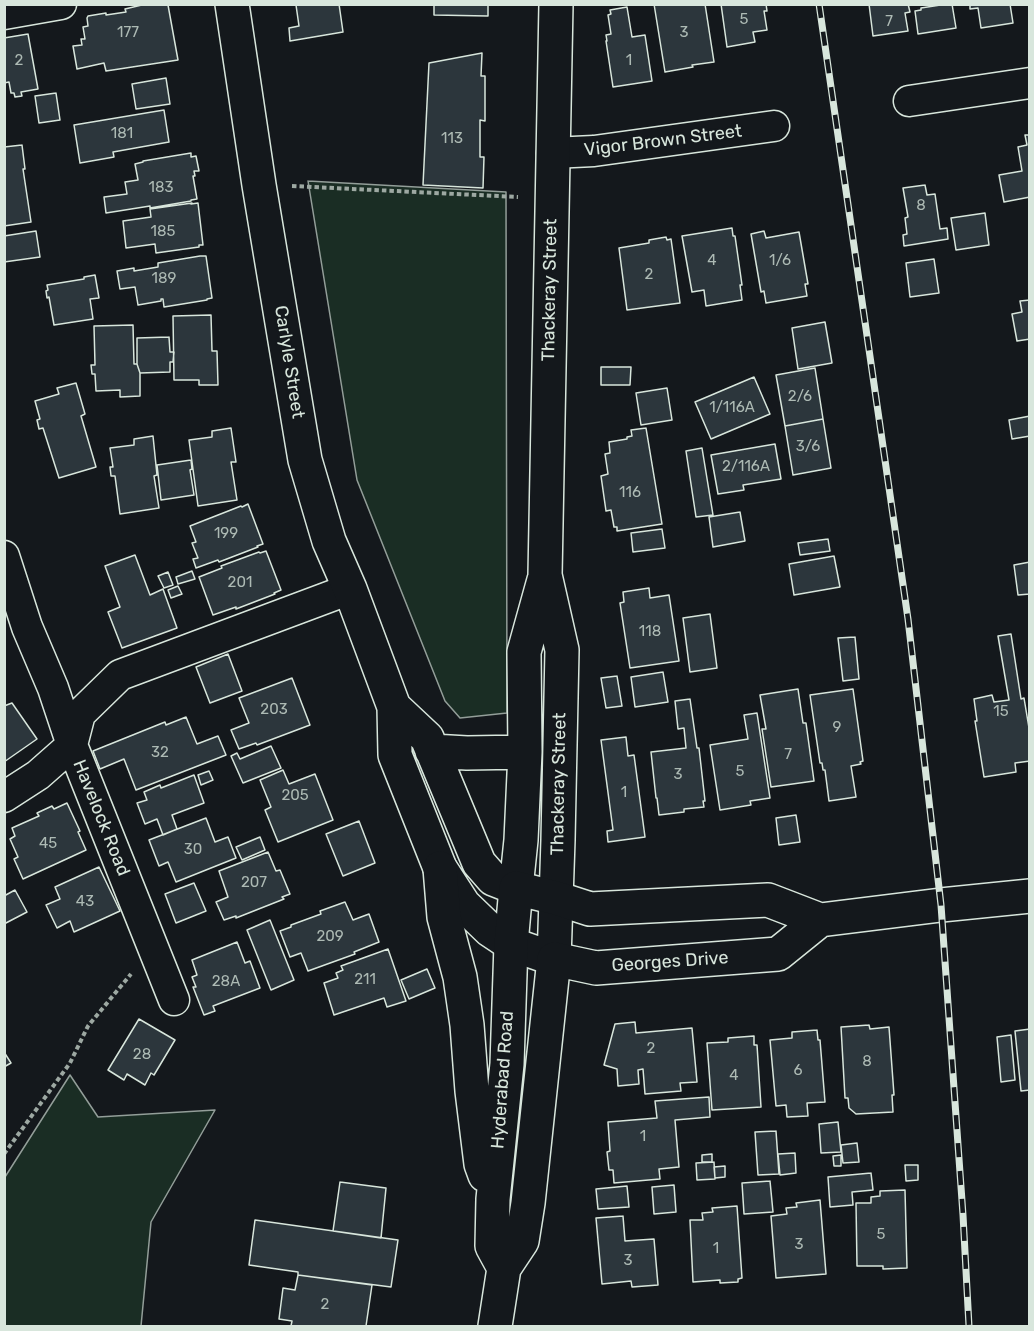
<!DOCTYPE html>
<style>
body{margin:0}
#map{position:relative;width:1034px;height:1331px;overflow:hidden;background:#14181c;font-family:Rubik,sans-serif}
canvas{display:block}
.frame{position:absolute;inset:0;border:6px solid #d8e6dc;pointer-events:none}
</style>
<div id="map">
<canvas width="1034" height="1331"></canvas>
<div class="frame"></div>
</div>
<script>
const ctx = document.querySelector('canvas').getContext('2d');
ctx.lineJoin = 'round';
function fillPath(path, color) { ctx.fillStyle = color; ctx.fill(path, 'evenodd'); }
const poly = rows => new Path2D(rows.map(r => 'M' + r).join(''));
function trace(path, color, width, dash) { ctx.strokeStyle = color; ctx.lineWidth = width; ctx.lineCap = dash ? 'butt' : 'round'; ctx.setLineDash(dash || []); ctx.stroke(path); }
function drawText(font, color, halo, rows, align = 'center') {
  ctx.font = font + ' Rubik,sans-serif'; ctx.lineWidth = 4.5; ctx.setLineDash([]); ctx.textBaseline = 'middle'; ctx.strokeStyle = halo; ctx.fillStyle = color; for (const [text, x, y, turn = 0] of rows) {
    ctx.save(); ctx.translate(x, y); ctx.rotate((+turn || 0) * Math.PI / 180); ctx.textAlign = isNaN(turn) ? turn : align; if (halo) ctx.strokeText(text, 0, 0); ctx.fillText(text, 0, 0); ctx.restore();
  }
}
const green = poly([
 [308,181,506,192,507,713,460,718,445,701,357,480,308,181],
 [70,1075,98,1117,215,1110,151,1222,141,1326,5,1326,5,1177,70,1075]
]);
const building = poly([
 [146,4,168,5,178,60,106,71,104,63,77,69,73,46,82,45,81,39,85,39,83,27,88,26,87,18,88,16,106,13,106,15,126,12,125,9,146,4],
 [339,4,343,32,290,41,289,28,299,26,296,5,339,4],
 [434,4,488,4,488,16,434,15,434,4],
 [654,4,705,4,714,62,692,65,693,67,665,72,654,4],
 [721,4,766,4,767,11,764,11,767,30,753,32,755,42,727,47,721,4],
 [869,4,908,4,910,12,905,13,908,31,873,36,869,4],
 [947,4,952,4,956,28,918,34,915,11,921,10,921,8,947,4],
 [970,4,1010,4,1013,23,981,28,978,8,970,9,970,4],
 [627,7,632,37,645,35,652,81,613,87,606,41,607,41,606,35,611,34,608,15,611,14,610,10,627,7],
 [28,34,38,89,21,92,22,96,15,97,14,93,11,93,9,82,4,83,4,38,28,34],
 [482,53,481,76,485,76,485,121,480,120,480,157,484,157,483,188,423,185,429,63,482,53],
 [166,78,170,104,136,109,132,84,166,78],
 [56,93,60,120,39,123,35,96,56,93],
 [164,110,169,142,113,152,114,157,80,163,74,125,164,110],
 [1025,135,1030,135,1030,197,1004,202,999,175,1022,171,1018,147,1027,145,1025,135],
 [22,145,25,169,23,169,31,222,4,226,4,147,22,145],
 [191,153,191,157,196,156,199,171,194,171,195,176,193,176,197,199,191,200,191,201,150,208,150,206,106,213,104,197,127,194,125,182,138,180,135,164,143,162,143,161,191,153],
 [925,185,927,195,935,194,940,229,947,228,948,239,904,246,903,235,907,234,905,218,908,217,903,188,925,185],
 [192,203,191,204,198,203,203,245,199,245,199,247,156,253,155,244,126,248,123,221,151,217,150,209,192,203],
 [985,213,989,245,956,250,951,218,985,213],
 [732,228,733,236,735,236,742,285,740,285,742,300,706,306,704,290,692,292,682,236,732,228],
 [36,231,40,257,4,262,4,236,36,231],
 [764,231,766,238,799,232,808,284,805,284,807,296,766,303,764,291,761,292,751,234,764,231],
 [666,237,667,240,671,239,680,303,627,310,619,248,649,243,649,240,666,237],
 [200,256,206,256,212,298,207,299,207,300,164,307,163,299,161,299,161,301,138,305,135,287,120,289,117,271,134,268,134,271,158,267,158,263,200,256],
 [934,259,939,293,910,297,906,263,934,259],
 [95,275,99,298,90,299,93,319,54,325,49,297,47,298,46,291,48,290,47,285,84,279,84,277,95,275],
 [1030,300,1030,339,1017,341,1012,314,1022,312,1020,301,1030,300],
 [211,315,212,351,217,351,218,385,199,385,199,380,174,380,173,316,211,315],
 [825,322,832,363,798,369,792,328,825,322],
 [133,325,134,364,137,364,140,373,140,396,120,397,120,390,96,391,95,374,92,374,91,365,95,365,94,326,133,325],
 [169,337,170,352,174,352,173,362,170,362,170,372,140,373,137,364,137,338,169,337],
 [601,367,631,367,630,385,601,385,601,367],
 [815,368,823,419,785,426,776,375,815,368],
 [754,377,770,414,711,439,695,402,754,377],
 [76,383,85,414,81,416,96,467,59,478,43,428,39,429,37,420,40,419,35,401,59,394,57,388,76,383],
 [667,388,672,420,641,425,636,393,667,388],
 [1030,416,1030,436,1012,439,1009,420,1030,416],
 [823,419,831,468,793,475,785,426,823,419],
 [231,428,236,462,231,462,237,500,198,506,189,440,212,437,212,431,231,428],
 [646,428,662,524,617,531,617,527,614,527,611,510,606,511,601,476,608,474,605,454,610,453,609,442,627,439,627,437,632,436,631,430,646,428],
 [153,436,157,475,154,476,159,508,120,514,115,476,111,476,110,467,113,467,110,448,134,445,134,439,153,436],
 [775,444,781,479,743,485,744,490,718,494,711,455,775,444],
 [702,448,713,515,696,517,686,451,702,448],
 [191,460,192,469,190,470,194,495,161,500,157,465,191,460],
 [248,504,263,544,257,546,258,547,219,562,218,560,196,568,193,559,198,558,192,543,196,542,190,526,241,506,242,507,248,504],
 [740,512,745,541,713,547,709,517,740,512],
 [662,529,665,548,633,552,631,533,662,529],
 [828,539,830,551,800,555,798,543,828,539],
 [266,551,281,590,274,593,275,594,236,609,236,607,213,615,199,577,222,568,221,566,259,552,260,553,266,551],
 [135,555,150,595,163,589,177,628,122,648,108,612,120,607,105,566,135,555],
 [834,556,840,587,794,595,789,564,834,556],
 [1030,562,1030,594,1018,595,1014,565,1030,562],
 [192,571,195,579,178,584,176,577,192,571],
 [168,572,173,585,164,588,158,576,168,572],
 [178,586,182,594,171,598,168,590,178,586],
 [649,588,650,598,669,595,679,661,630,668,620,603,624,602,623,592,649,588],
 [710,614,717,668,690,672,683,618,710,614],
 [1011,634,1021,699,1024,698,1030,734,1030,761,1015,763,1016,772,984,777,975,721,977,721,974,699,992,695,994,702,1009,700,998,636,1011,634],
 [855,637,859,679,843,681,838,638,855,637],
 [228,654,242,691,210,703,196,667,228,654],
 [663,672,668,702,635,707,631,677,663,672],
 [617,676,622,706,606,708,601,678,617,676],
 [292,678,310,725,257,745,256,743,239,749,231,730,249,723,239,698,292,678],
 [798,689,803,723,806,723,814,781,771,787,762,729,766,729,760,695,798,689],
 [853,689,863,761,860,762,861,764,851,766,856,797,829,801,825,770,823,770,822,763,820,763,810,695,853,689],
 [690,699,697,748,699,748,705,801,703,801,704,807,684,809,684,812,659,815,657,798,656,798,651,752,686,748,684,728,678,729,675,701,690,699],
 [12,703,37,739,4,762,4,706,12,703],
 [757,713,770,798,750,801,751,805,720,810,710,745,748,739,744,715,757,713],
 [186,717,197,744,218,736,226,755,136,790,124,759,100,769,93,751,165,722,166,725,186,717],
 [626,737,628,756,634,755,645,837,608,842,607,831,613,830,601,740,626,737],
 [271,746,281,768,243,783,231,756,237,753,240,759,271,746],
 [283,770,289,784,315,774,333,820,278,842,265,810,271,807,260,780,283,770],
 [209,771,213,780,201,785,198,775,209,771],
 [194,775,204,803,172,815,177,829,163,835,157,819,145,824,137,803,147,800,144,792,160,785,161,788,194,775],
 [67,803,80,831,78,832,86,850,23,879,14,859,18,857,10,839,15,836,12,828,39,816,37,813,52,806,54,809,67,803],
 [796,815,800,842,779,845,776,818,796,815],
 [206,818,215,842,228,837,236,858,176,882,168,862,159,866,149,840,206,818],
 [359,821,375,863,343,876,326,834,359,821],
 [260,837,265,850,242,860,236,847,260,837],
 [268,852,276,871,280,870,290,894,282,897,284,899,236,918,236,916,224,920,216,902,228,897,219,871,268,852],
 [99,867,120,911,74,932,70,921,57,928,46,905,60,899,55,887,99,867],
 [194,883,206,911,176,923,165,894,194,883],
 [15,890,27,912,4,924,4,896,15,890],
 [345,902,353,920,369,914,379,942,354,952,355,954,308,971,301,953,290,957,280,931,291,927,291,925,321,914,320,911,345,902],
 [270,920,294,980,271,990,247,930,270,920],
 [237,942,245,963,250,961,260,988,213,1006,215,1011,204,1015,193,987,196,987,192,977,197,975,192,960,237,942],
 [388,949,406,1001,387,1007,384,998,334,1015,324,983,338,978,336,973,343,970,341,966,388,949],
 [427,969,435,988,409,999,401,980,427,969],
 [139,1019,175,1040,154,1075,151,1073,145,1085,127,1074,124,1080,108,1070,139,1019],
 [635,1022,636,1033,692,1028,697,1082,680,1083,681,1091,645,1094,643,1069,638,1070,639,1084,618,1086,617,1069,604,1065,615,1024,635,1022],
 [869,1025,870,1029,889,1027,894,1095,892,1095,893,1112,856,1114,849,1108,848,1098,845,1098,841,1027,869,1025],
 [1030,1029,1030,1090,1021,1091,1015,1031,1030,1029],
 [817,1030,818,1040,820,1040,825,1102,807,1103,808,1116,787,1117,786,1105,776,1106,770,1040,792,1038,792,1032,817,1030],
 [1011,1035,1015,1080,1001,1082,997,1037,1011,1035],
 [754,1036,754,1045,757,1045,761,1107,712,1110,707,1043,728,1042,728,1038,754,1036],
 [4,1052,11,1063,4,1067,4,1052],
 [709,1097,710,1117,675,1120,679,1167,659,1169,660,1179,614,1183,613,1170,609,1170,607,1152,610,1151,608,1122,657,1118,655,1101,709,1097],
 [838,1122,841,1152,821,1153,819,1124,838,1122],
 [776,1131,779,1174,758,1175,755,1132,776,1131],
 [857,1143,859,1162,843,1163,841,1145,857,1143],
 [795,1153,796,1173,780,1175,778,1154,795,1153],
 [712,1154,712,1162,702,1162,702,1155,712,1154],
 [841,1155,841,1166,834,1166,833,1156,841,1155],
 [714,1162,715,1179,697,1180,696,1163,714,1162],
 [905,1165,918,1165,918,1180,906,1181,905,1165],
 [725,1166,725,1177,715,1178,714,1167,725,1166],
 [871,1173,873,1190,852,1192,853,1205,830,1207,828,1177,871,1173],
 [770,1181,773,1212,744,1214,742,1183,770,1181],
 [340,1182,386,1188,381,1238,333,1231,340,1182],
 [674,1185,676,1212,654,1214,652,1187,674,1185],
 [627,1186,629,1207,598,1209,596,1189,627,1186],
 [905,1190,907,1268,883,1269,883,1266,857,1266,856,1203,871,1203,871,1197,880,1196,880,1191,905,1190],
 [820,1200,826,1274,776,1278,771,1216,787,1214,786,1208,797,1207,796,1203,820,1200],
 [737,1206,742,1278,738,1279,738,1282,720,1283,720,1280,693,1282,690,1220,703,1220,702,1213,713,1212,712,1208,737,1206],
 [623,1216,625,1241,654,1239,658,1285,632,1287,631,1281,602,1284,596,1218,623,1216],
 [255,1220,398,1240,391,1287,298,1275,298,1272,249,1265,255,1220],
 [298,1275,372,1285,366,1326,291,1326,292,1321,279,1319,283,1288,295,1290,298,1275]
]);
const path = poly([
 [292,186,518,197],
 [4,1154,70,1063,88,1026,131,974]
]);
const street = poly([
 [4,14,61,4],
 [909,101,1030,83],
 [552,153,594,151,774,126],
 [4,556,27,627,53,688,72,745,38,775,4,797],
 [174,1000,72,745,80,714,120,675,350,589]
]);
const secondary = poly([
 [232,4,259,185,305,460,329,541,350,589,394,707,395,755,440,868,464,905,490,930,511,944,554,959,558,840,562,650,545,575,556,4],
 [394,707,427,738,479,863,493,879,516,888,521,840,525,752,524,652,544,580],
 [432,751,467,753,525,752]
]);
const primary = poly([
 [440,868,444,917,460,977,467,1025,472,1091,481,1164,485,1175],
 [504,1268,492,1246,493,1199,507,1064,511,944,516,888,556,898,590,909,768,900,820,920,941,905,1030,896],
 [495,1326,504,1268,522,1241,528,1203,554,959,596,968,778,954,820,920]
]);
const rail = poly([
 [819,4,908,619,941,905,963,1215,969,1326]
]);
const numberNames = [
 ["5",744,20],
 ["7",889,22],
 ["177",128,33],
 ["3",684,33],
 ["2",19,61],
 ["1",629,61],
 ["181",122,134],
 ["113",452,139],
 ["183",161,188],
 ["8",921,206],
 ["185",163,232],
 ["4",712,261],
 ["1/6",780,261],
 ["2",649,275],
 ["189",164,279],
 ["2/6",800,397],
 ["1/116A",732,408],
 ["3/6",808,447],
 ["2/116A",746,467],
 ["116",630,493],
 ["199",226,534],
 ["201",240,583],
 ["118",650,632],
 ["203",274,710],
 ["15",1001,712],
 ["9",837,728],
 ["32",160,753],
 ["7",788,755],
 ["5",740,772],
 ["3",678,775],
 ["1",624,793],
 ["205",295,796],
 ["45",48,844],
 ["30",193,850],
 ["207",254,883],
 ["43",85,902],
 ["209",330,937],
 ["211",365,980],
 ["28A",226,982],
 ["2",651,1049],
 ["28",142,1055],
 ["8",867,1062],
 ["6",798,1071],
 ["4",734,1076],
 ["1",643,1137],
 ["5",881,1235],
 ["3",799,1245],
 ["1",716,1249],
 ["3",628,1261],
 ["2",325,1305]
];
const streetNames = [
 ["Vigor Brown Street",663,141,-7],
 ["Thackeray Street",550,290,-89],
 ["Carlyle Street",289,362,81],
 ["Thackeray Street",559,784,-89],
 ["Havelock Road",101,818,68],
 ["Georges Drive",670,962,-4],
 ["Hyderabad Road",503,1080,-86]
];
fillPath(green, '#1a2d24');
trace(green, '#939e99', 1.5);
fillPath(building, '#2c363c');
trace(building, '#d8e6dc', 1.5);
trace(street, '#d8e6dc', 33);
trace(secondary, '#d8e6dc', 36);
trace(primary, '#d8e6dc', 36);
trace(path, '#9da8a2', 4, [4.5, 3]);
trace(street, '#14181c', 30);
trace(secondary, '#14181c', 33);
trace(primary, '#14181c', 33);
trace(rail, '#d8e6dc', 7);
trace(rail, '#14181c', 4.5, [14]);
drawText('15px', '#adbab4', null, numberNames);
drawText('18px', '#d8e6dc', '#14181c', streetNames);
</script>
